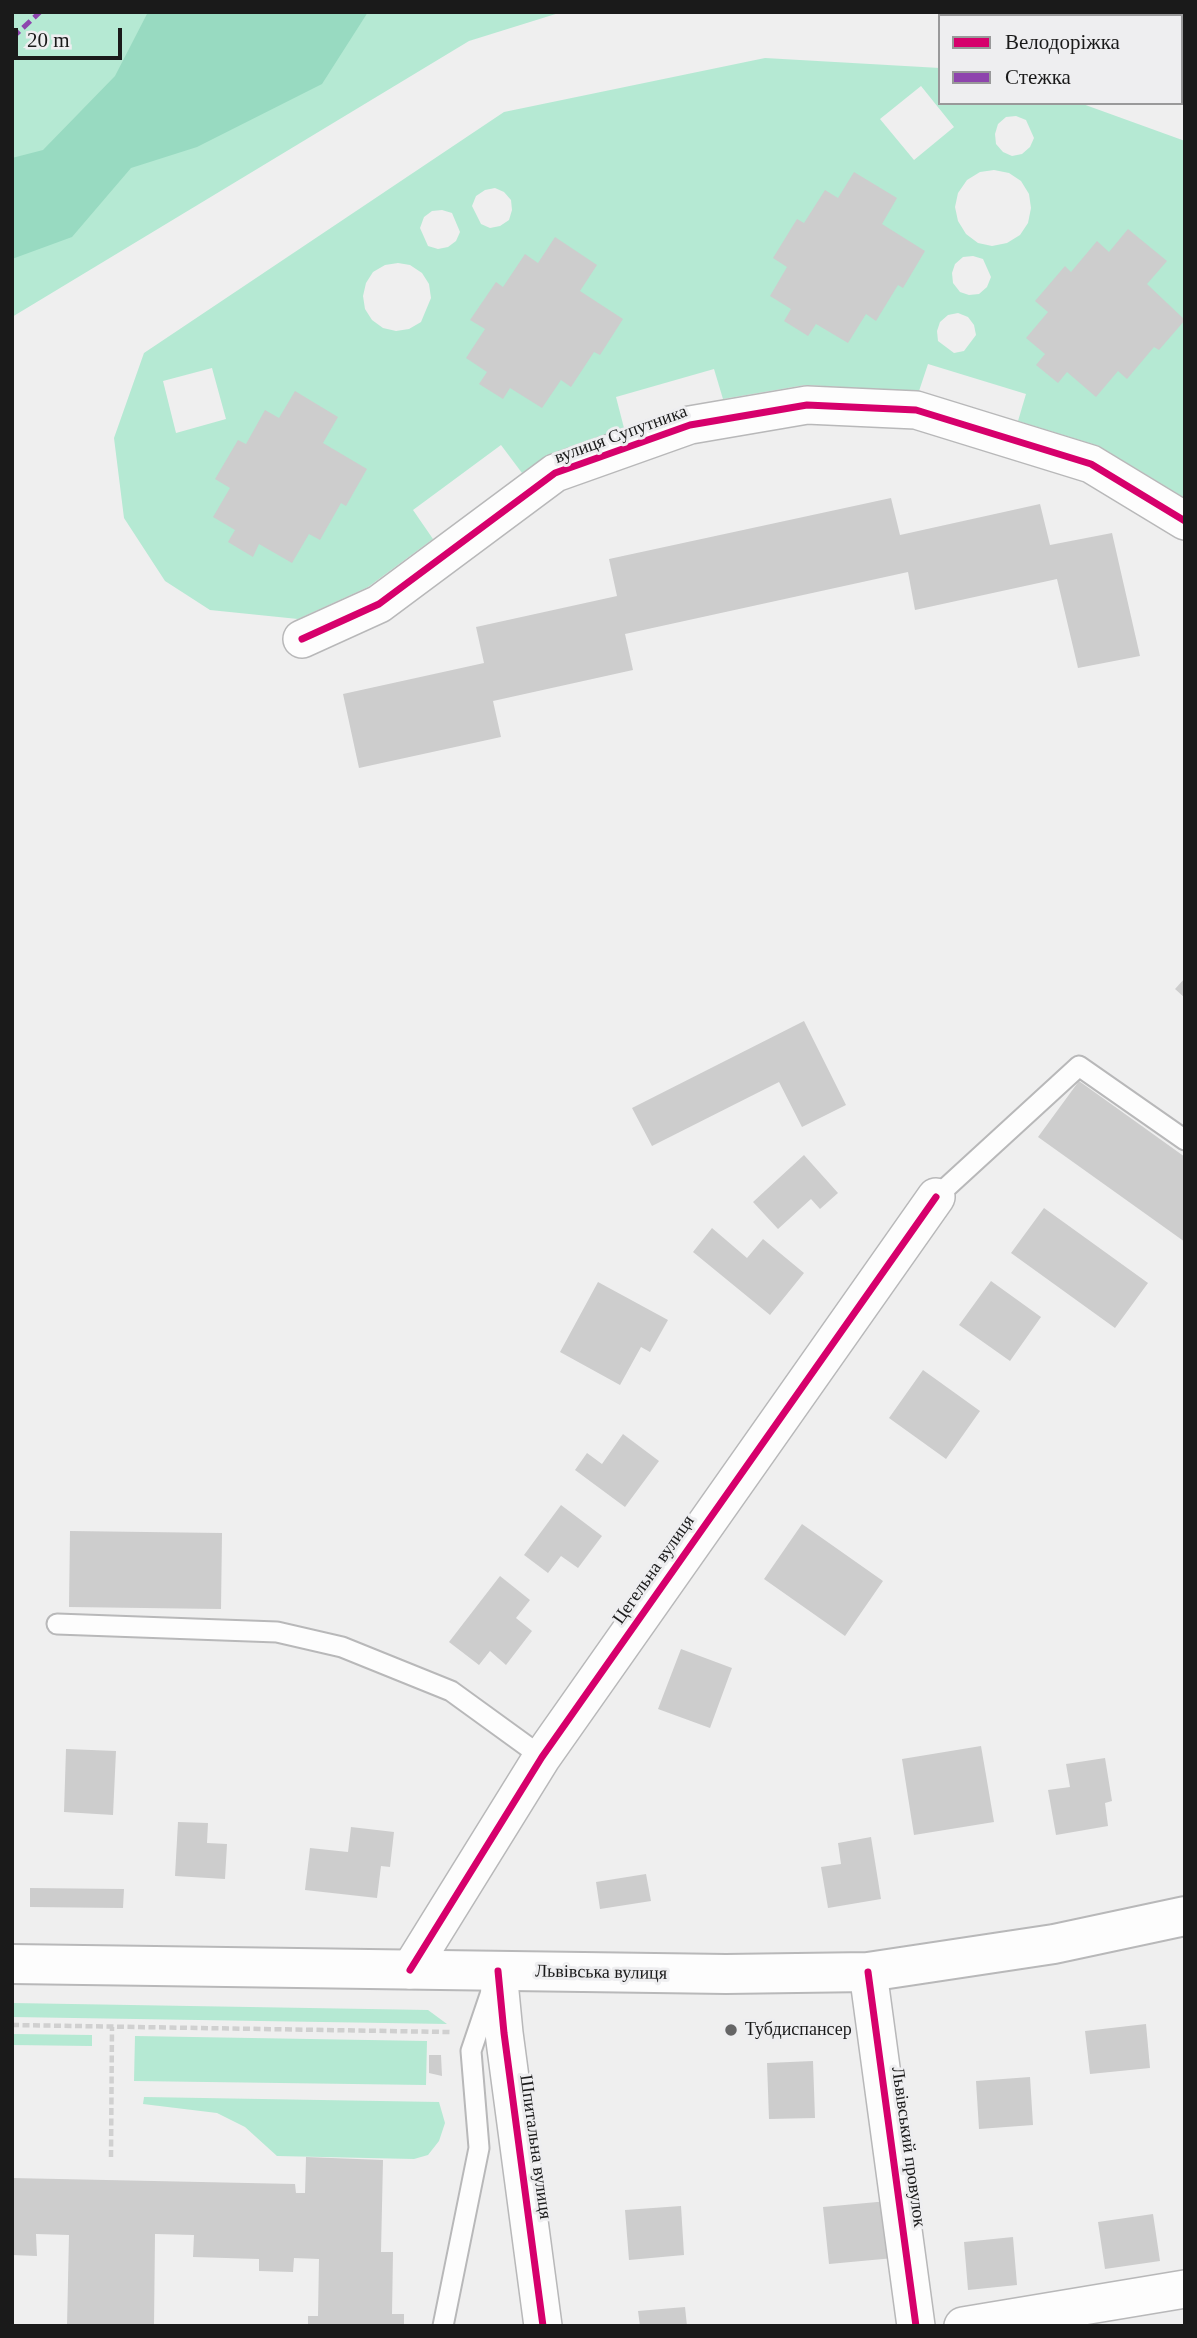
<!DOCTYPE html>
<meta charset="utf-8">
<style>
body{margin:0}
#map{position:relative;width:1197px;height:2338px;overflow:hidden;background:#efefef;font-family:Georgia,serif}
canvas{display:block}
.frame{position:absolute;inset:0;border:14px solid #1a1a1a;pointer-events:none}
.legend{position:absolute;left:938px;top:14px;width:245px;height:91px;box-sizing:border-box;background:#eeeef0;border:2px solid #99999a;margin:0;padding:9px 12px;list-style:none;font-size:21px;color:#1a1a1a}
.legend li{display:flex;align-items:center;gap:14px;height:35px}
.legend b{width:35px;border:2px solid #99999a}
.scale{position:absolute;left:14px;top:28px;width:108px;height:32px;box-sizing:border-box;border:4px solid #1a1a1a;border-top:0;padding-left:9px;font-size:21px;line-height:24px;white-space:nowrap;color:#1a1a1a;-webkit-text-stroke:5px #eeeef0;paint-order:stroke}
</style>
<div id="map">
<canvas width="1197" height="2338"></canvas>
<div class="frame"></div>
<ul class="legend">
<li><b style="height:9px;background:#d6006c"></b>Велодоріжка</li>
<li><b style="height:9px;background:#8e44ad"></b>Стежка</li>
</ul>
<div class="scale">20 m</div>
</div>
<script>
const ctx = document.querySelector('canvas').getContext('2d');
ctx.lineJoin = 'round';
function fillPath(path, color) { ctx.fillStyle = color; ctx.fill(path, 'evenodd'); }
const poly = rows => new Path2D(rows.map(r => 'M' + r).join(''));
function trace(path, color, width, dash) { ctx.strokeStyle = color; ctx.lineWidth = width; ctx.lineCap = dash ? 'butt' : 'round'; ctx.setLineDash(dash || []); ctx.stroke(path); }
function drawText(font, color, halo, rows, align = 'center') {
  ctx.font = font + ' Georgia,serif'; ctx.lineWidth = 6; ctx.setLineDash([]); ctx.textBaseline = 'middle'; ctx.strokeStyle = halo; ctx.fillStyle = color; for (const [text, x, y, turn = 0] of rows) {
    ctx.save(); ctx.translate(x, y); ctx.rotate((+turn || 0) * Math.PI / 180); ctx.textAlign = isNaN(turn) ? turn : align; if (halo) ctx.strokeText(text, 0, 0); ctx.fillText(text, 0, 0); ctx.restore();
  }
}
const green = poly([
 [12,12,562,12,469,41,12,317],
 [765,58,940,68,940,103,1080,103,1185,141,1185,498,1099,446,1018,421,1026,394,928,364,919,391,805,385,723,399,714,369,616,397,624,428,546,456,522,473,501,445,413,510,433,539,368,587,298,619,210,610,165,581,124,518,114,438,144,353,504,112],
 [921,86,954,127,914,160,880,119],
 [1016,116,1026,120,1034,138,1030,147,1022,154,1012,156,1003,152,996,144,995,134,998,124,1006,117],
 [994,170,1009,173,1021,181,1029,194,1031,208,1028,223,1020,235,1007,243,992,246,978,243,966,234,958,221,955,207,958,193,967,180,980,172],
 [495,188,504,192,511,200,512,210,509,220,500,226,490,228,481,224,472,206,476,196,485,190],
 [442,210,452,213,460,232,456,241,448,247,438,249,428,246,420,228,424,217,432,211],
 [973,256,983,259,991,277,987,287,979,294,969,295,960,292,953,283,952,273,955,264,963,257],
 [398,263,410,265,422,273,429,284,431,298,421,322,409,329,396,331,383,328,372,320,365,309,363,296,366,283,373,272,385,265],
 [958,313,968,317,974,325,976,335,964,351,954,353,938,341,937,331,940,322,948,315],
 [212,368,226,419,176,433,163,381],
 [12,2003,428,2010,447,2024,12,2017],
 [12,2034,92,2035,92,2046,12,2045],
 [135,2036,427,2041,426,2085,134,2081],
 [144,2097,439,2102,445,2123,439,2141,428,2155,414,2159,277,2156,245,2127,217,2113,143,2104]
]);
const forest = poly([
 [148,12,368,12,322,84,197,147,131,168,72,237,12,259,12,158,43,150,115,76]
]);
const building = poly([
 [854,172,897,198,882,224,925,251,903,288,898,285,876,321,866,314,848,343,816,324,808,336,784,321,791,309,770,296,787,267,773,258,797,219,804,223,825,190,838,198],
 [1128,229,1167,261,1147,284,1185,320,1159,350,1154,347,1127,379,1118,371,1096,397,1067,372,1058,383,1036,365,1045,354,1026,338,1048,312,1035,301,1065,266,1071,272,1097,241,1109,252],
 [555,237,597,265,580,291,623,319,600,355,594,352,571,387,561,380,542,408,510,388,503,399,479,384,487,372,466,358,485,329,470,320,496,282,503,287,525,254,538,263],
 [295,391,338,417,323,443,367,469,346,506,341,503,320,540,309,534,292,563,259,544,253,557,228,542,235,530,213,517,230,488,215,479,238,440,246,444,265,410,279,418],
 [891,498,900,535,1040,504,1050,545,1112,533,1140,656,1078,668,1057,579,915,610,908,572,625,634,633,670,493,701,501,737,359,768,343,694,484,663,476,627,617,596,609,559],
 [1185,978,1185,998,1175,989],
 [804,1021,846,1105,802,1127,779,1082,652,1146,632,1108],
 [1079,1081,1185,1157,1185,1242,1038,1137],
 [804,1155,838,1193,820,1209,811,1199,778,1229,753,1202],
 [1044,1208,1148,1283,1115,1328,1011,1253],
 [712,1228,747,1258,763,1239,804,1273,770,1315,693,1252],
 [991,1281,1041,1317,1010,1361,959,1325],
 [598,1282,668,1320,650,1352,641,1347,620,1385,560,1352],
 [923,1370,980,1411,946,1459,889,1418],
 [623,1434,659,1461,625,1507,575,1470,587,1453,602,1464],
 [561,1505,602,1536,578,1568,561,1556,548,1573,524,1555],
 [802,1524,883,1581,845,1636,764,1579],
 [70,1531,222,1533,221,1609,69,1607],
 [500,1576,530,1600,516,1618,532,1631,506,1665,490,1651,479,1665,449,1642],
 [681,1649,732,1668,710,1728,658,1709],
 [981,1746,994,1822,914,1835,902,1759],
 [66,1749,116,1751,113,1815,64,1812],
 [1105,1758,1112,1801,1105,1803,1108,1826,1056,1835,1048,1790,1070,1787,1066,1764],
 [178,1822,208,1823,207,1843,227,1844,225,1879,175,1876],
 [351,1827,394,1832,390,1867,381,1866,377,1898,305,1890,310,1848,348,1852],
 [871,1837,881,1899,828,1908,821,1867,841,1864,838,1843],
 [646,1874,651,1901,600,1909,596,1882],
 [30,1888,124,1889,123,1908,30,1907],
 [1146,2024,1150,2068,1090,2074,1085,2031],
 [429,2055,441,2055,442,2076,429,2073],
 [813,2061,815,2118,769,2119,767,2063],
 [1030,2077,1033,2125,979,2129,976,2081],
 [306,2157,383,2160,381,2252,393,2252,392,2314,404,2314,404,2326,308,2326,308,2316,318,2316,319,2259,294,2258,293,2272,259,2271,259,2259,193,2257,194,2235,155,2234,154,2326,67,2326,69,2235,36,2234,37,2256,12,2255,12,2178,295,2184,296,2193,305,2193],
 [888,2201,894,2258,829,2264,823,2207],
 [681,2206,684,2255,629,2260,625,2210],
 [1153,2214,1160,2261,1105,2269,1098,2222],
 [1013,2237,1017,2285,968,2290,964,2242],
 [685,2307,687,2326,640,2326,638,2311]
]);
const path = poly([
 [12,2025,450,2032],
 [111,2157,112,2027]
]);
const service = poly([
 [936,1197,1079,1066,1185,1140],
 [57,1624,277,1632,342,1647,451,1691,542,1757],
 [443,2326,479,2148,471,2051,492,1989]
]);
const minor = poly([
 [302,639,379,604,555,473,690,425,807,405,916,410,1091,464,1185,521],
 [410,1970,542,1757,936,1197],
 [498,1971,504,2033,543,2326],
 [868,1972,916,2326],
 [963,2326,1185,2289]
]);
const primary = poly([
 [12,1964,726,1974,868,1972,1054,1944,1185,1916]
]);
const quiet = poly([
 [12,38,40,12]
]);
const cycleway = poly([
 [302,639,379,604,555,473,690,425,807,405,916,410,1091,464,1185,521],
 [410,1970,542,1757,936,1197],
 [498,1971,504,2033,543,2326],
 [868,1972,916,2326]
]);
const markers = [
 [731,2030,7,"#656565"]
];
const streetNames = [
 ["вулиця Супутника",621,435,-20],
 ["Цегельна вулиця",654,1570,-55],
 ["Львівська вулиця",601,1973,1],
 ["Шпитальна вулиця",535,2147,82],
 ["Львівський провулок",908,2147,82]
];
const poiNames = [
 ["Тубдиспансер",745,2030]
];
fillPath(green, '#b5e9d3');
fillPath(forest, '#98dac1');
fillPath(building, '#cdcdcd');
trace(service, '#b8b8b9', 23);
trace(minor, '#b8b8b9', 40);
trace(primary, '#b8b8b9', 42);
trace(path, '#d0d0d0', 4.5, [7, 3.5]);
trace(service, '#fdfdfd', 19);
trace(minor, '#fdfdfd', 37);
trace(primary, '#fdfdfd', 38);
trace(quiet, '#8e44ad', 5, [10, 5]);
trace(cycleway, '#d6006c', 7);
for (const [x, y, r, color] of markers) { const dot = new Path2D(); dot.arc(x, y, r, 0, 2 * Math.PI); ctx.fillStyle = color; ctx.fill(dot); trace(dot, '#eeeef0', 2.5); }
drawText('18px', '#1a1a1a', '#eeeef0', streetNames);
drawText('18px', '#1a1a1a', '#eeeef0', poiNames, 'left');
</script>
